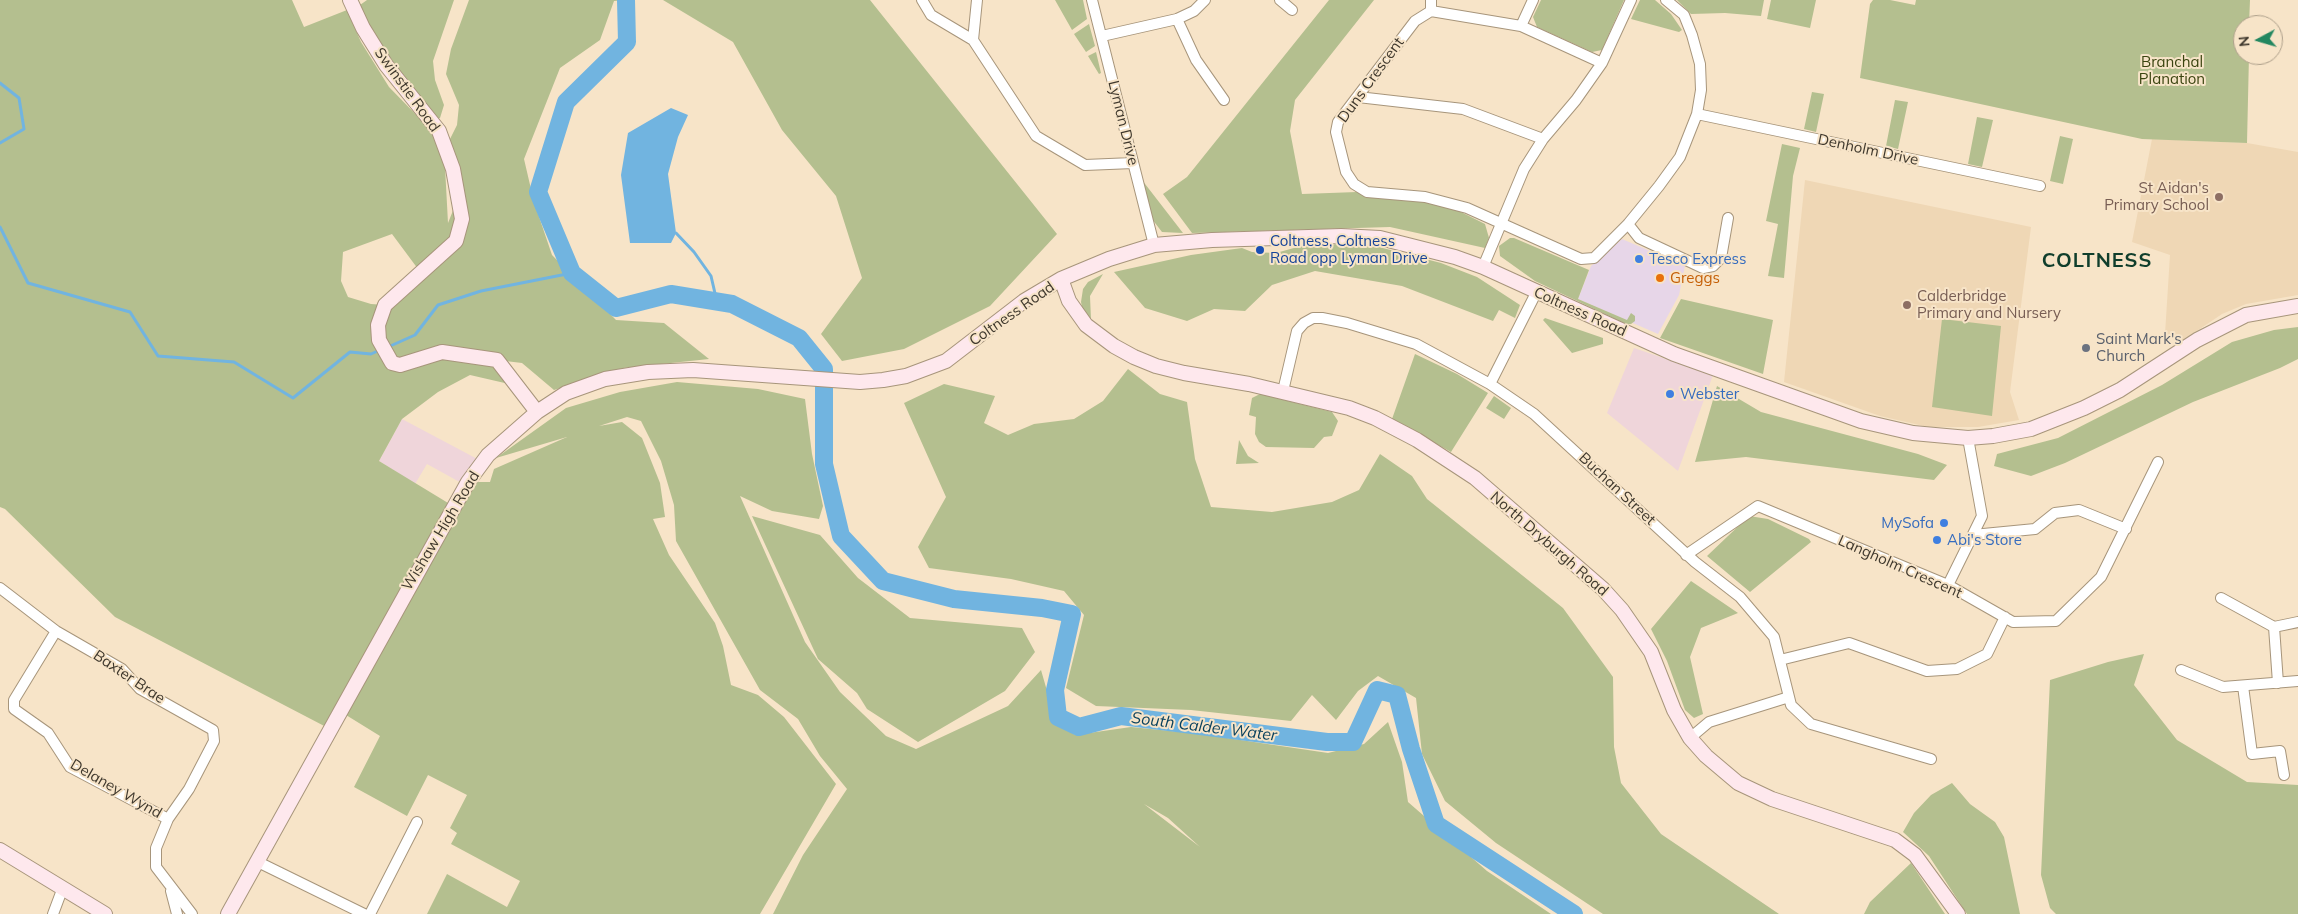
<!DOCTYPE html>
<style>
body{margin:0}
#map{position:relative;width:2298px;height:914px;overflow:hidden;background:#f7e4c8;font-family:Mulish,sans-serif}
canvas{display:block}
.north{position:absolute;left:2233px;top:15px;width:50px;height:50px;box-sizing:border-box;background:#f7e4c8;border:1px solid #ad9f8a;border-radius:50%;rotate:264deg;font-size:14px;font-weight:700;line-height:20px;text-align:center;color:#3f382d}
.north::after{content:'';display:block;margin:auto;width:18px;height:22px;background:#238760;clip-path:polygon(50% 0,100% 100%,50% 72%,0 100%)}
</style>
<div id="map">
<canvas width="2298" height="914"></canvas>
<div class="north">N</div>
</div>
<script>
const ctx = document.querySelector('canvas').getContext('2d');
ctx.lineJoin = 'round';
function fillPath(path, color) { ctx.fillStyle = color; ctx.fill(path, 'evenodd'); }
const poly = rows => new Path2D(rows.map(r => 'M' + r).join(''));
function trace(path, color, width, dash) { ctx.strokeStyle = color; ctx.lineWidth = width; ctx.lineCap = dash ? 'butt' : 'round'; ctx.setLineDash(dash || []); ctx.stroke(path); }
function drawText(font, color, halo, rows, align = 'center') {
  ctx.font = font + ' Mulish,sans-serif'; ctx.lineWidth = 4; ctx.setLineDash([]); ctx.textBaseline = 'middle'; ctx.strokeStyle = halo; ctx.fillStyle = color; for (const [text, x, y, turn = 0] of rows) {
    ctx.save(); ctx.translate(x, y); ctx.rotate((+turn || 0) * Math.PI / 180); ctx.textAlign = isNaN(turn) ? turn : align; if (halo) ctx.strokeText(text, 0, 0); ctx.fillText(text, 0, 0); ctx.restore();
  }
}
const commercial = poly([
 [1622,239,1685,266,1679,295,1658,334,1578,299,1591,266]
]);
const industrial = poly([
 [1634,348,1713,375,1678,471,1607,413],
 [402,419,483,462,465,485,427,464,415,484,379,461]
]);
const built = poly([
 [2152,139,2247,143,2298,152,2298,295,2246,304,2222,314,2179,343,2165,334,2170,255,2132,242],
 [1805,180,2031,227,2010,392,2019,420,1978,427,1928,427,1880,416,1784,382]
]);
const green = poly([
 [0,0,292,0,304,27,347,10,361,42,389,87,432,131,445,167,448,223,462,188,450,139,457,125,459,105,446,74,451,49,469,0,625,0,614,1,600,40,560,68,524,159,534,202,552,255,616,320,664,323,709,359,623,368,554,390,522,363,497,360,509,384,470,375,438,392,402,419,379,461,453,506,468,482,490,482,494,469,567,437,496,458,566,408,620,392,677,382,758,389,805,399,812,454,823,506,819,519,772,511,740,496,805,642,840,692,886,736,916,749,1008,706,1041,670,1056,722,1075,735,1131,727,1200,734,1328,753,1364,744,1388,722,1402,762,1408,802,1487,871,1551,914,773,914,803,855,847,789,820,756,798,719,760,690,676,541,674,505,661,461,641,421,627,417,599,426,622,422,642,438,660,483,665,517,653,519,669,555,715,623,723,646,731,685,758,695,784,717,836,784,760,914,427,914,447,874,507,907,520,881,451,844,457,833,450,828,467,795,428,775,407,816,354,787,380,736,346,715,330,729,115,617,5,509,0,507],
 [392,234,421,273,385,305,371,304,348,297,341,281,343,252],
 [1144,804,1168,818,1200,847],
 [367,0,454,0,433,61,435,80,444,105,440,118,435,120,380,47,360,5],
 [663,0,870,0,1057,234,990,306,904,349,842,361,821,334,862,278,836,196,782,130,733,42],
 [1055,0,1083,0,1087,19,1072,30],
 [1329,0,1374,0,1295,100,1290,131,1302,194,1357,192,1364,195,1426,202,1457,210,1485,224,1489,238,1485,248,1390,227,1192,233,1163,194,1187,177],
 [1541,0,1624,0,1602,50,1592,52,1537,27,1533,17],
 [1640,0,1655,0,1671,14,1682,30,1679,32,1631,19],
 [1677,0,1764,0,1761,16,1725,13,1691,14],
 [1771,0,1816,0,1810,28,1767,19],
 [1873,0,1890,0,1915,5,1916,0,2250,0,2249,25,2243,25,2243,55,2249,55,2247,143,2142,139,1860,78,1870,4],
 [1089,24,1095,46,1086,52,1074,34],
 [1096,52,1101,73,1099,74,1088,56],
 [1812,92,1824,94,1816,132,1804,129],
 [1895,100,1908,102,1898,149,1886,146],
 [1977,117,1993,120,1982,167,1968,164],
 [2060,136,2073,139,2063,184,2050,181],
 [1782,144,1800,148,1793,176,1784,278,1768,276,1778,224,1766,221],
 [1142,180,1183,233,1162,232,1152,219],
 [1510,238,1514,238,1589,270,1578,299,1627,320,1631,313,1635,316,1635,321,1631,324,1626,324,1535,281,1500,256,1499,246],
 [1342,244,1379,247,1441,263,1477,277,1520,305,1515,318,1499,310,1493,321,1402,286,1315,271,1272,285,1245,311,1214,309,1187,321,1145,308,1114,272,1191,255,1242,248,1252,252,1276,253,1301,246],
 [1103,274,1090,296,1091,320,1083,311,1081,302,1083,289,1088,282],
 [1681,299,1773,320,1763,374,1660,338],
 [1545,318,1603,338,1603,344,1572,353,1543,320],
 [1942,319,2001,326,1992,416,1932,407],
 [2298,327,2298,359,2280,368,2193,402,2065,463,2031,476,1994,466,1997,454,2058,438,2162,385,2232,342,2274,330],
 [1415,354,1457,374,1488,393,1451,452,1392,419],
 [1128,369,1160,394,1187,402,1195,459,1211,507,1272,512,1332,502,1359,490,1380,454,1412,476,1427,499,1563,608,1613,677,1614,747,1621,783,1661,834,1779,914,1603,914,1496,843,1445,801,1422,754,1416,698,1378,676,1358,691,1336,720,1312,695,1291,721,1191,710,1096,706,1066,688,1084,615,1064,591,1011,579,929,568,918,547,946,497,904,403,944,384,995,396,984,423,1008,435,1034,424,1074,419,1103,401],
 [1717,386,1761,412,1918,454,1947,465,1934,480,1746,457,1695,462],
 [1260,394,1332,412,1338,421,1332,436,1324,437,1314,448,1266,447,1259,442,1255,434,1256,417,1249,415,1252,398],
 [1494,396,1511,408,1504,419,1486,408],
 [1239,440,1248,456,1259,463,1236,464],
 [752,516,820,535,858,578,910,618,1022,628,1035,652,1005,691,918,742,867,709,857,693,818,659],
 [1749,516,1768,519,1809,539,1811,542,1750,592,1707,556],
 [1691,581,1738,613,1701,628,1690,657,1703,714,1694,718,1685,710,1667,661,1651,629],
 [2144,654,2134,685,2177,740,2247,782,2298,785,2298,914,2056,914,2050,908,2041,875,2050,680,2108,662],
 [1952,783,1970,804,1995,822,2004,837,2020,914,1967,914,1929,856,1903,832,1914,813,1931,795],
 [1911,863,1945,914,1864,914,1870,902]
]);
const water = poly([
 [671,108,688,115,678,137,668,174,676,233,671,243,630,243,621,175,628,133]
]);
const stream = poly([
 [0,83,19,98,24,129,0,143],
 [0,227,28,283,130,312,158,356,234,362,293,398,350,352,371,354,380,350],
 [676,233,694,252,711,276,717,302],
 [388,347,415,335,438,305,481,291,572,273]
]);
const river = poly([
 [626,0,627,42,566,102,538,192,572,273,616,308,671,294,732,304,799,338,824,369,824,464,841,536,883,581,954,599,1042,608,1072,614,1055,690,1058,717,1079,727,1121,716,1327,742,1353,742,1377,690,1397,695,1411,749,1436,824,1574,914]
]);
const street = poly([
 [922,0,931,15,973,40],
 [977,0,973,40,1036,136,1085,165,1133,163],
 [1092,0,1154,245],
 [1280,0,1292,10],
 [1431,0,1431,11],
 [1177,19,1196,60,1224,100],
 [1521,26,1533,0],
 [1102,36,1177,19,1194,11,1205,0],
 [1602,63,1521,26,1431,11,1415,21,1338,122,1336,132,1346,172,1354,184,1367,192,1425,197,1467,208,1581,259,1594,258,1628,224,1659,186,1680,157,1697,114,1701,90,1700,64,1692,35,1684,15,1666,0],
 [1358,97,1463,109,1543,139],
 [1697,114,2040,186],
 [1628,224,1639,238,1703,268,1713,266,1721,258,1728,218],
 [1483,267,1524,169,1543,139,1576,100,1602,63,1631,0],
 [1490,384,1536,293],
 [1283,391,1297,331,1304,323,1313,318,1322,318,1347,323,1416,344,1490,384,1534,414,1695,562,1740,597,1774,637,1791,705,1811,724,1931,759],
 [1973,535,2035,529,2055,513,2079,510,2126,529],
 [1686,555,1758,506,1948,585,2013,622,2056,621,2101,577,2158,462],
 [1948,585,1982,516,1968,438],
 [0,588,56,631,122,669,140,689,213,730,214,741,189,789,168,819,156,848,156,867,192,914],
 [2221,598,2274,627],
 [56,631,14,700,14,709,48,733,70,767,168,819],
 [1780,660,1849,643,1927,671,1957,669,1987,654,2005,617],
 [2181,670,2223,687,2298,681],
 [2278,683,2274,627,2298,622],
 [2243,686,2252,754,2280,751,2284,775],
 [1690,738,1709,722,1789,697],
 [258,862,364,914],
 [171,891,177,914],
 [53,914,62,890],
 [370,914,417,822]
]);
const secondary = poly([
 [350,0,363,28,386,65,439,131,453,169,462,219,456,241,385,305,378,325,379,340,392,363,400,365,442,352,497,360,537,412],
 [1061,279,1069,301,1086,325,1114,346,1134,357,1156,366,1184,373,1249,384,1349,408,1375,418,1417,440,1475,478,1603,589,1622,610,1651,652,1674,710,1690,738,1706,756,1738,783,1772,799,1895,840,1915,855,1958,914],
 [0,850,105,914],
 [228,914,468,482,488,455,537,412,566,393,605,379,648,372,693,370,860,382,883,380,906,376,946,361,1024,301,1061,279,1109,259,1154,245,1212,240,1341,236,1380,238,1455,257,1483,267,1674,354,1861,421,1913,433,1968,438,1993,436,2031,429,2084,408,2120,390,2197,340,2246,315,2298,306]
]);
const markers = [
 [2219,197,5,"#8d6e63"],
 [1260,250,5,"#1a4fb4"],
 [1639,259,5,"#3f7fe0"],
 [1660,278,5,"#e8710a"],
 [1907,305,5,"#8d6e63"],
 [2086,348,5,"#6b7280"],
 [1670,394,5,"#3f7fe0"],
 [1944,523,5,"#3f7fe0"],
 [1937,540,5,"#3f7fe0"]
];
const parkNames = [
 ["Branchal",2172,62],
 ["Planation",2172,79]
];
const streetNames = [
 ["Duns Crescent",1371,80,-54],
 ["Swinstie Road",407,90,54],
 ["Lyman Drive",1123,123,76],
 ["Denholm Drive",1868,150,12],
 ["Coltness Road",1580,312,24],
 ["Coltness Road",1012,314,-35],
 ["Buchan Street",1617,489,43],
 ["Wishaw High Road",441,531,-59],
 ["North Dryburgh Road",1549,544,41],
 ["Langholm Crescent",1900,567,24],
 ["Baxter Brae",129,677,34],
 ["Delaney Wynd",116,789,30]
];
const educationNames = [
 ["St Aidan's",2209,188],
 ["Primary School",2209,205],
 ["Calderbridge",1917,296,"left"],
 ["Primary and Nursery",1917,313,"left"]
];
const transitNames = [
 ["Coltness, Coltness",1270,241],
 ["Road opp Lyman Drive",1270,258]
];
const shopNames = [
 ["Tesco Express",1649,259],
 ["Webster",1680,394],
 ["MySofa",1934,523,"right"],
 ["Abi's Store",1947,540]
];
const foodNames = [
 ["Greggs",1670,278]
];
const worshipNames = [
 ["Saint Mark's",2096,339],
 ["Church",2096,356]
];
const waterNames = [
 ["South Calder Water",1204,727,7]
];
const districtNames = [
 ["COLTNESS",2097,261]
];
fillPath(commercial, '#e7d6e8');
fillPath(industrial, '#efd5da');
fillPath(built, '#efd7b5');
fillPath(green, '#b4bf8f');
fillPath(water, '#71b4e0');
trace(stream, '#71b4e0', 3);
trace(river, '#71b4e0', 18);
trace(street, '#a7957b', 12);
trace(secondary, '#a7957b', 16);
trace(street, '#fff', 10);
trace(secondary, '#fee8ed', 14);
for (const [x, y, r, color] of markers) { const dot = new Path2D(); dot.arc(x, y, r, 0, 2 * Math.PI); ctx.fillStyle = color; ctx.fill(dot); trace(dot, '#f7e4c8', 2); }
drawText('15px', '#3b4410', '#f7e4c8', parkNames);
drawText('15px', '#3f382d', '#f7e4c8', streetNames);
drawText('15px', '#785e54', '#f7e4c8', educationNames, 'right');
drawText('15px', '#164399', '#f7e4c8', transitNames, 'left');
drawText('15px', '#366cbe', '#f7e4c8', shopNames, 'left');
drawText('15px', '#c56008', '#f7e4c8', foodNames, 'left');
drawText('15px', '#5b616d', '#f7e4c8', worshipNames, 'left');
drawText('italic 16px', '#063f5c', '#f7e4c8', waterNames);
ctx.letterSpacing = '1px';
drawText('bold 20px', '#103e2c', '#f7e4c8', districtNames);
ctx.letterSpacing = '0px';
</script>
